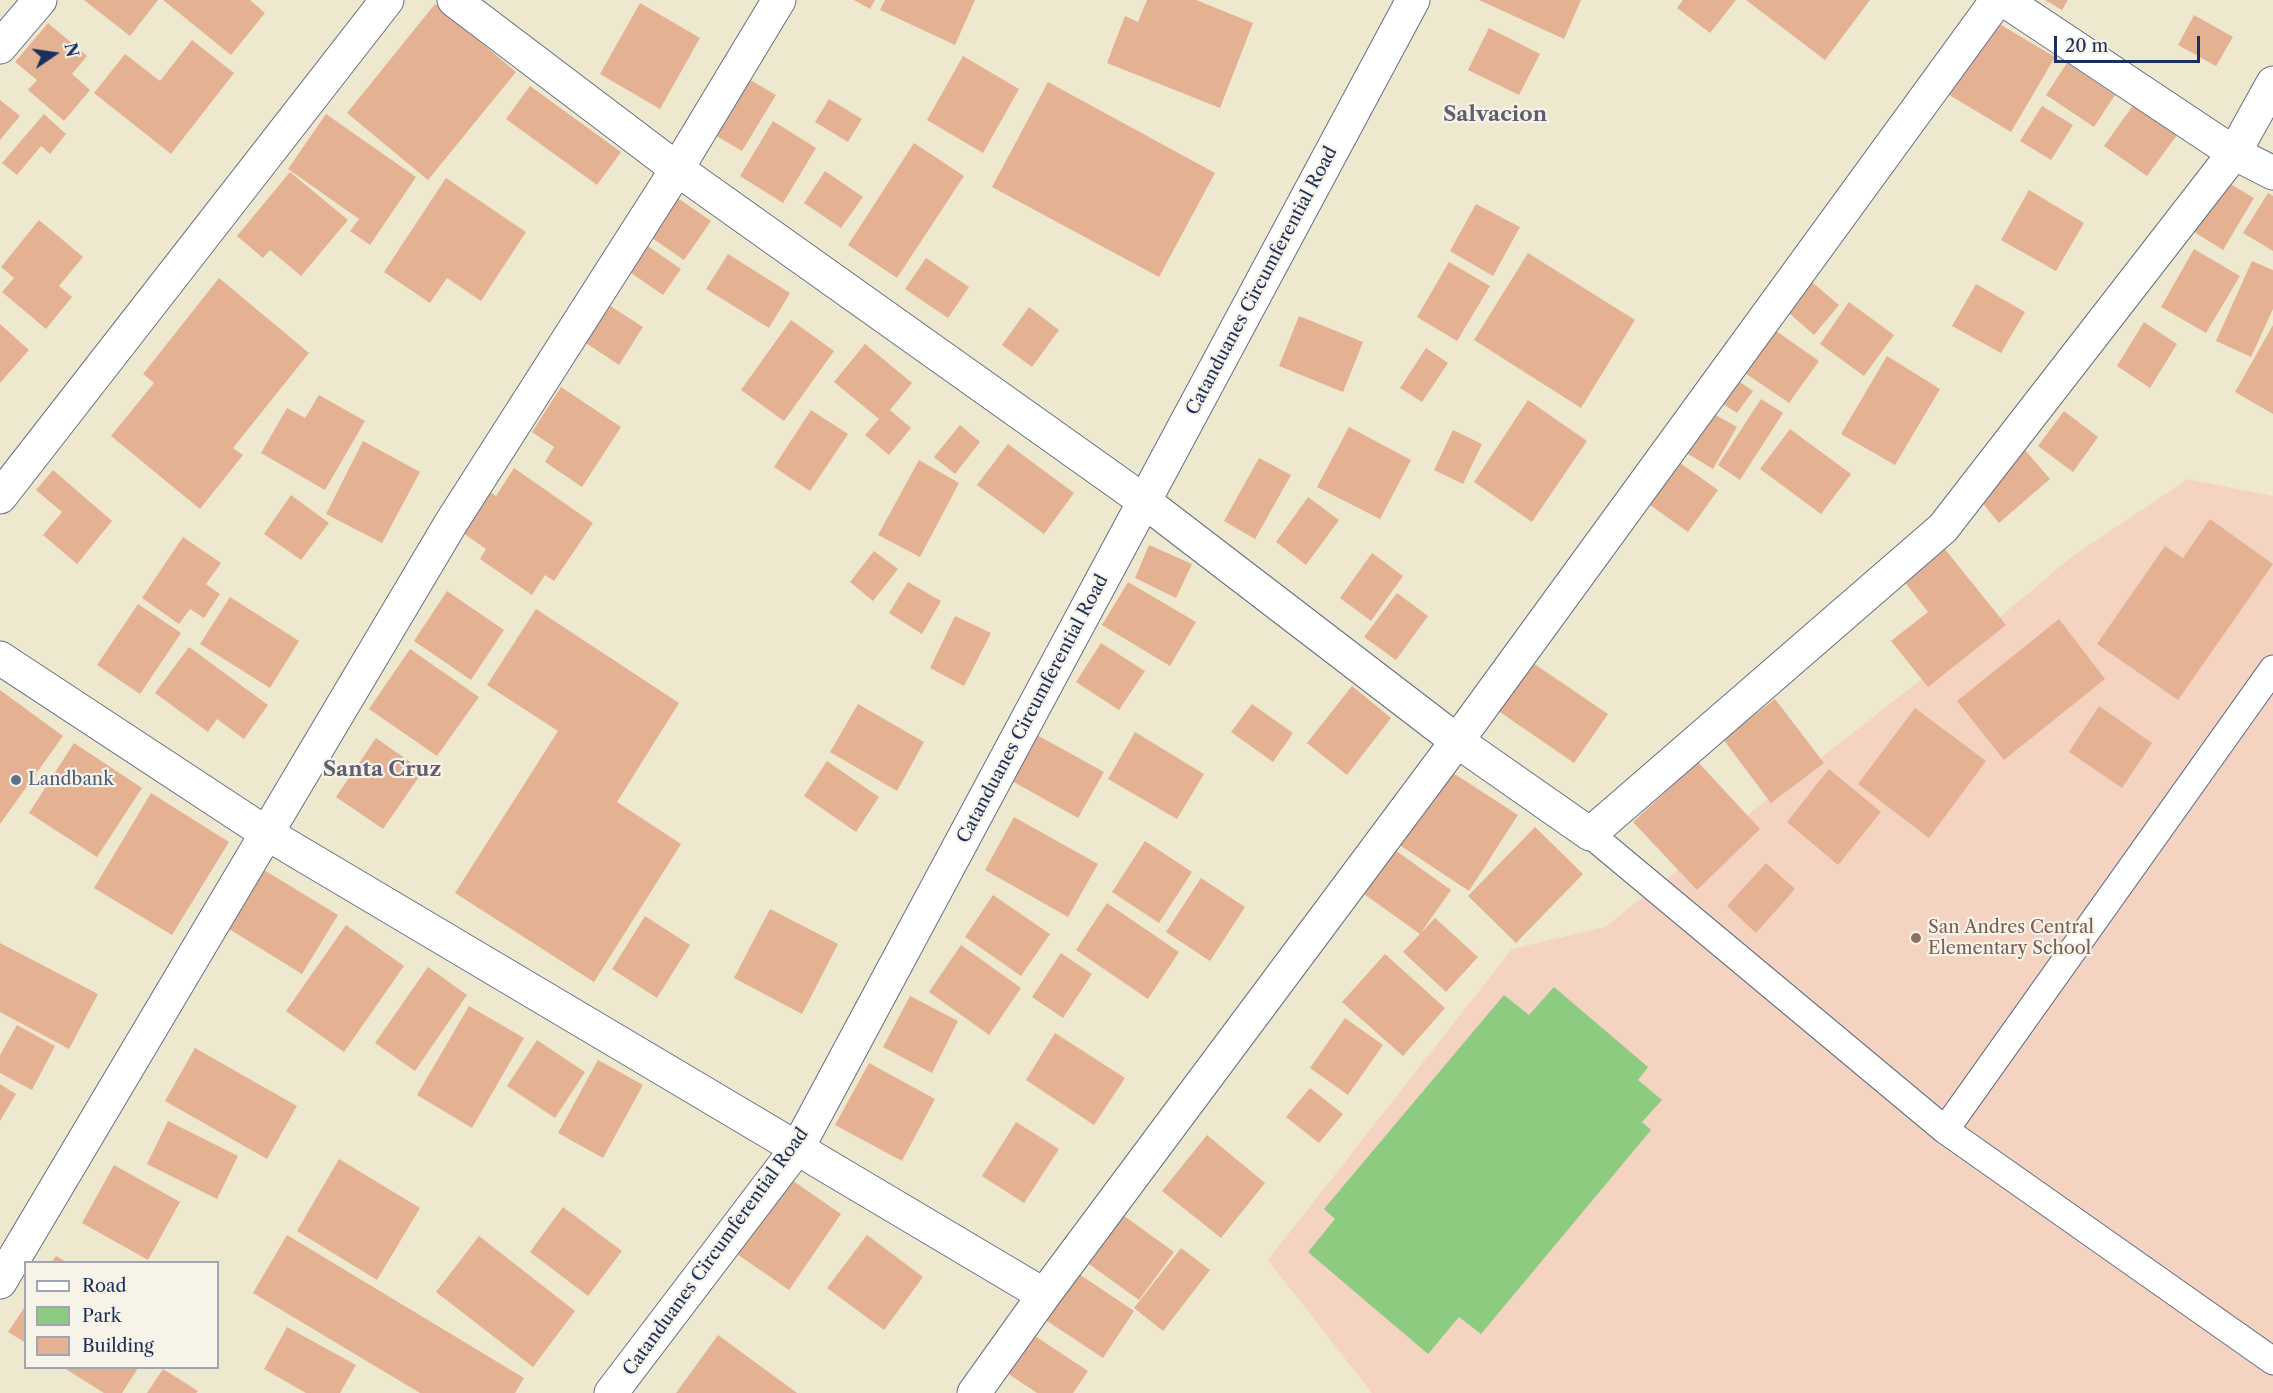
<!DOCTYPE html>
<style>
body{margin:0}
#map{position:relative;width:2273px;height:1393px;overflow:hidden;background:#eee8ce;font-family:"Libre Caslon Text",serif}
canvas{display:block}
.legend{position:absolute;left:24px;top:1261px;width:195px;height:108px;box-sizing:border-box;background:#f7f3e8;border:2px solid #9fa5b1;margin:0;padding:8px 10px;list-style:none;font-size:18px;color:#1b2f5e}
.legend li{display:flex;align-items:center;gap:12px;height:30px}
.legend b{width:30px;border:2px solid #9fa5b1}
.north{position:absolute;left:24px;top:24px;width:60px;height:60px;-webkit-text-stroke:4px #f7f3e8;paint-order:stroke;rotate:77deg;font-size:16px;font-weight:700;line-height:24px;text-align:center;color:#1b2f5e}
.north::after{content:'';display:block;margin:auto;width:21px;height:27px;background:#1b2f5e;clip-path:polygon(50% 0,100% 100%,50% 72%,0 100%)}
.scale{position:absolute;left:2054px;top:36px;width:146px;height:27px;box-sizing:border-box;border:3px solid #1b2f5e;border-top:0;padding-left:8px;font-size:18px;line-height:21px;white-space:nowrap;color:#1b2f5e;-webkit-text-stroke:4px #f7f3e8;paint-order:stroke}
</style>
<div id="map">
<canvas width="2273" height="1393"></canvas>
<ul class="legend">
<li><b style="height:8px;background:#fff"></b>Road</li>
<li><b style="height:16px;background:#8dcb81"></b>Park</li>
<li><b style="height:16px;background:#e4b293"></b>Building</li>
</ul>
<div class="north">N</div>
<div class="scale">20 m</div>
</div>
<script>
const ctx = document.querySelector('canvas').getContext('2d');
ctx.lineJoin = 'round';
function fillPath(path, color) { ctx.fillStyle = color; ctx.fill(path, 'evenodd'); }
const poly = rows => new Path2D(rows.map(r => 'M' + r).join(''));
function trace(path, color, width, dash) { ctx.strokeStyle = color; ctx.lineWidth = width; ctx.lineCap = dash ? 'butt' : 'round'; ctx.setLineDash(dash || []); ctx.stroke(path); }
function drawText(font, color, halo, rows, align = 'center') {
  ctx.font = font + ' "Libre Caslon Text",serif'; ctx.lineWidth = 4.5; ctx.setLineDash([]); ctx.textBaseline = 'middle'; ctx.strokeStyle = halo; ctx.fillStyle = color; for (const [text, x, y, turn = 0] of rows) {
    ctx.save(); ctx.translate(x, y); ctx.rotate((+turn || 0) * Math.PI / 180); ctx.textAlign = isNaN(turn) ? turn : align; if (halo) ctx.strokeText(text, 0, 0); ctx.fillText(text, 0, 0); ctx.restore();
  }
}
const built = poly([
 [2188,479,2273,496,2273,1393,1372,1393,1268,1260,1512,949,1605,927,1988,627,2074,555]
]);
const green = poly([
 [1554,987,1648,1067,1638,1080,1662,1100,1642,1122,1651,1130,1481,1334,1459,1317,1428,1354,1308,1252,1335,1219,1324,1209,1504,995,1529,1015]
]);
const building = poly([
 [84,0,158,0,130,36],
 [163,0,250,0,265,13,231,55],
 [854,0,875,0,870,9],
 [885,0,975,0,955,45,880,10],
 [1147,0,1196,0,1253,23,1220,108,1107,63,1125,16,1138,22],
 [1479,0,1581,0,1564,39],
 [1683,0,1736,0,1710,33,1677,8],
 [1746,0,1870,0,1825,60],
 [2045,0,2068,0,2062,10],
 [640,3,700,38,660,109,600,74],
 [435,4,516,72,428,180,347,113],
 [2194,15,2233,37,2216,66,2178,45],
 [1991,19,2055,57,2011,132,1946,93],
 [48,23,87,56,72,74,90,90,64,121,28,90,37,80,15,62],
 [1489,28,1540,54,1519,95,1468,70],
 [192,40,234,73,171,154,94,93,125,54,160,81],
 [963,56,1019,89,983,153,927,120],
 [2067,63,2115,95,2094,127,2046,95],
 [740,74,776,95,742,151,706,130],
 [1048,82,1215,173,1159,277,992,187],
 [530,86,621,152,597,185,506,119],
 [829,99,862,119,848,142,815,122],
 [0,100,20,116,0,140],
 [2134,104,2177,135,2147,176,2104,146],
 [2042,106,2073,125,2051,160,2020,141],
 [44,114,66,134,50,154,41,146,17,175,2,163],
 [326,114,416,177,370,245,350,231,359,219,288,169],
 [773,121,816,148,783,203,740,176],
 [914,143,964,176,897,278,848,245],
 [825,171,863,197,841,228,804,203],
 [290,172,348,220,301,276,270,250,263,258,237,236],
 [446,178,526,232,481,301,447,278,430,303,384,272],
 [2222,179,2254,198,2223,250,2191,230],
 [2029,190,2084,223,2056,271,2001,240],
 [2268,193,2273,196,2273,251,2243,233],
 [672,194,711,221,684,260,646,234],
 [1476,204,1520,227,1493,276,1450,251],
 [39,220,83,257,59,286,72,297,46,329,2,292,14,278,1,267],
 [642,242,681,269,663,295,624,268],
 [2194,249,2240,276,2206,333,2161,307],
 [1528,253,1635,320,1581,408,1474,340],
 [728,254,790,293,769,328,706,289],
 [926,258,969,287,948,318,905,289],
 [2252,261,2273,270,2273,309,2251,357,2216,341],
 [1449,262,1490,286,1457,341,1417,317],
 [1806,277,1839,305,1814,335,1781,306],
 [219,278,309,353,233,448,243,455,200,509,111,436,154,383,143,374],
 [1976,284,2025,312,2001,353,1952,326],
 [604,302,643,327,619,365,580,339],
 [1849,302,1894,335,1864,376,1820,344],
 [1029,307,1059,330,1032,367,1002,345],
 [1299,316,1363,342,1343,392,1279,366],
 [791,320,834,351,784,421,741,390],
 [2144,322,2177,344,2150,388,2117,366],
 [0,324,29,350,0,383],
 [2273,325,2273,414,2235,392],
 [1769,326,1819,361,1789,403,1739,369],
 [865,344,912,383,890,410,911,428,889,455,865,435,879,419,834,382],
 [1426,348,1448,363,1422,402,1400,388],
 [1887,356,1940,389,1895,465,1841,434],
 [1727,373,1753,391,1737,413,1711,396],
 [561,387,621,427,582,487,545,462,554,447,532,432],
 [319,395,365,421,325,490,261,453,287,408,305,418],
 [1761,399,1783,413,1740,480,1718,465],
 [1528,400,1587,441,1532,522,1474,482],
 [1703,408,1737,427,1713,469,1680,449],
 [811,410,848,434,810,491,774,467],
 [2064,411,2098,437,2073,472,2038,446],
 [960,425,980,442,955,474,934,457],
 [1349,427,1411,460,1380,519,1317,487],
 [1790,429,1851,474,1821,514,1760,469],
 [1453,430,1482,444,1463,484,1434,470],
 [363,441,420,472,382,543,326,514],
 [1008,444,1074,493,1044,534,977,485],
 [2025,450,2050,479,1999,523,1974,493],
 [1259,458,1291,475,1255,539,1224,521],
 [1673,458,1718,490,1688,532,1643,500],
 [919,460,959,483,920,557,878,535],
 [514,468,593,523,554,581,545,575,532,595,480,559,486,549,460,531,488,491,496,496],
 [53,470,112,521,77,564,43,535,62,512,36,490],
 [291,495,329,523,301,560,264,534],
 [1308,497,1339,520,1306,565,1276,542],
 [2210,519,2273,564,2178,700,2097,644,2165,546,2183,558],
 [183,537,221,563,206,584,220,594,204,618,190,609,179,624,142,598],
 [1940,543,2006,625,1928,687,1891,641,1928,612,1900,576],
 [1149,545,1192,564,1176,598,1135,578],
 [874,551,898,569,873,601,850,582],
 [1372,553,1403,576,1371,621,1340,598],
 [908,582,941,601,922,634,889,613],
 [1128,582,1196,622,1170,666,1102,625],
 [447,591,504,630,471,680,414,641],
 [1397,593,1428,616,1396,660,1364,637],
 [230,597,299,641,270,688,200,644],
 [138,604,181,633,140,694,97,665],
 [536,609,679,703,617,802,681,844,594,982,455,893,558,731,487,685],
 [955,616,991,633,964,686,930,668],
 [2059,619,2105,679,2004,760,1957,701],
 [1101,643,1145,671,1119,710,1076,682],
 [189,647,268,705,244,739,217,719,208,732,155,693],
 [410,649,479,697,437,756,369,709],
 [1530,661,1608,714,1574,763,1497,710],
 [1352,686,1391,718,1347,775,1307,743],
 [0,690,63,736,0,824],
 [1775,699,1824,763,1771,803,1723,739],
 [858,704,924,742,897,791,830,752],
 [1252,704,1293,733,1273,762,1231,732],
 [2099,706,2152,743,2122,788,2069,752],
 [1915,708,1986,761,1929,838,1858,784],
 [1135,732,1204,774,1177,819,1108,779],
 [1037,735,1104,772,1078,818,1012,781],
 [376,738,423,771,383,829,336,797],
 [74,743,142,788,97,857,29,813],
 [827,761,879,797,856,832,804,796],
 [1698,762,1760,829,1697,890,1633,822],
 [1447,769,1518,815,1469,891,1398,844],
 [1829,769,1881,812,1838,865,1787,822],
 [151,793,229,842,172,935,94,888],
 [1014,817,1098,864,1068,917,985,870],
 [1535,827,1583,874,1516,943,1468,896],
 [1145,841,1192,872,1159,923,1112,892],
 [1388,845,1451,890,1420,934,1357,889],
 [1766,863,1795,889,1756,933,1727,906],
 [264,870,338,915,302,974,229,929],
 [1201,878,1245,907,1210,961,1166,932],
 [993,895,1050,934,1021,976,965,937],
 [1107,903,1179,952,1148,999,1076,950],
 [770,909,838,944,802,1014,734,978],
 [645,916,690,945,657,998,612,969],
 [1435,918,1478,957,1446,992,1403,952],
 [346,925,404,966,344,1052,286,1011],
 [0,943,98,994,69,1049,0,1012],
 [961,945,1021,988,989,1035,929,992],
 [1061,953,1092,974,1063,1018,1032,997],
 [1385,954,1445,1008,1403,1056,1342,1002],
 [428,967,467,995,415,1071,375,1043],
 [910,996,958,1021,932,1073,883,1047],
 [469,1006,524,1038,472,1128,417,1095],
 [1345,1018,1383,1045,1348,1095,1310,1068],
 [17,1025,55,1046,32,1090,0,1073,0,1055],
 [1055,1033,1125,1078,1094,1125,1026,1080],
 [537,1040,585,1072,555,1118,507,1086],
 [195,1048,297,1106,267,1159,165,1101],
 [598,1060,643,1085,603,1158,558,1133],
 [869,1063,935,1099,902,1161,835,1125],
 [0,1084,16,1094,0,1121],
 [1310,1088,1343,1114,1319,1143,1286,1117],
 [168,1121,238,1156,217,1199,147,1164],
 [1016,1122,1059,1149,1024,1203,982,1176],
 [1207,1135,1265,1183,1221,1238,1162,1191],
 [339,1159,420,1208,377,1280,297,1231],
 [114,1165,180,1202,148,1260,82,1223],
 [789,1178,841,1214,789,1290,737,1254],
 [563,1207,622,1251,588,1296,530,1252],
 [1116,1210,1174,1252,1139,1300,1082,1259],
 [287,1235,524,1378,515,1393,420,1393,253,1293],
 [867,1235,923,1277,884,1330,827,1288],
 [479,1236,575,1311,533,1367,436,1292],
 [1181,1248,1210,1270,1163,1331,1134,1308],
 [56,1256,66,1262,52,1262],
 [1076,1272,1134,1311,1103,1358,1044,1319],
 [26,1305,26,1343,8,1332],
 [287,1327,356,1365,340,1393,306,1393,264,1369],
 [1029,1332,1088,1371,1073,1393,1037,1393,1004,1371],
 [718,1335,797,1393,676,1393],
 [64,1368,138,1368,122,1393,104,1393],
 [163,1369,198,1391,196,1393,147,1393]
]);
const service = poly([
 [2273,669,1945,1130,2273,1361],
 [1590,834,1945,1130]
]);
const minor = poly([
 [454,0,677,169,1144,501,1457,741,1590,834,1943,528,2234,153,2273,83],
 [2004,0,2234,153,2273,173],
 [0,47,40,0],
 [0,658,266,833,1044,1295],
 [0,1282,451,523,677,169,779,0],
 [974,1393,1044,1295,1457,741,1997,0]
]);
const primary = poly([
 [0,497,387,0],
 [611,1393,798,1147,1413,0]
]);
const markers = [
 [16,780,6,"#5c6f8a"],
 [1916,938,6,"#8d6e63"]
];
const streetNames = [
 ["Catanduanes Circumferential Road",1262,281,-62],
 ["Catanduanes Circumferential Road",1033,709,-62],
 ["Catanduanes Circumferential Road",716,1252,-54]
];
const serviceNames = [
 ["Landbank",28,780]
];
const educationNames = [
 ["San Andres Central",1928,928],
 ["Elementary School",1928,949]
];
const quarterNames = [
 ["Salvacion",1495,115],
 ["Santa Cruz",382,770]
];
fillPath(built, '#f4d3c1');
fillPath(green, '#8dcb81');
fillPath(building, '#e4b293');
trace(service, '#657085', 29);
trace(minor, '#657085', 35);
trace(primary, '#657085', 35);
trace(service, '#fff', 27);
trace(minor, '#fff', 33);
trace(primary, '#fff', 33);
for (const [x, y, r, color] of markers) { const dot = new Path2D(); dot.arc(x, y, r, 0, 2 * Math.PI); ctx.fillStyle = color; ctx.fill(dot); trace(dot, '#f7f3e8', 2); }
drawText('18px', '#1b2f5e', '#f7f3e8', streetNames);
drawText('18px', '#4e5e75', '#f7f3e8', serviceNames, 'left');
drawText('18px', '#785e54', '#f7f3e8', educationNames, 'left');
drawText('bold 21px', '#615d71', '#f7f3e8', quarterNames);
</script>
